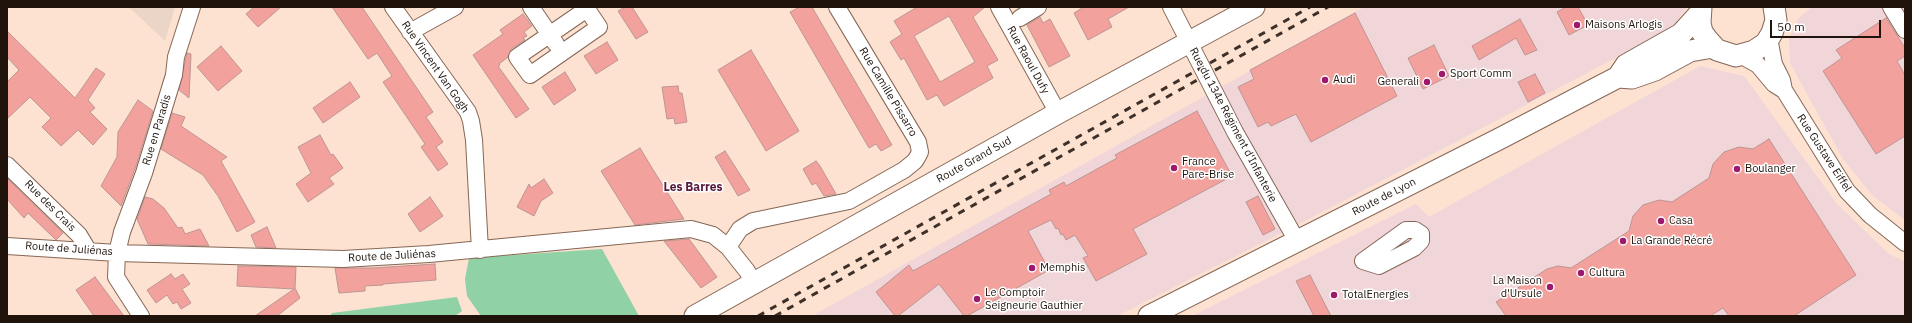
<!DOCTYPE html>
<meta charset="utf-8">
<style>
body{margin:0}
#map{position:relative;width:1912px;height:323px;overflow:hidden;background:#fde1d1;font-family:"IBM Plex Sans",sans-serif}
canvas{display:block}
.frame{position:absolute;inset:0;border:8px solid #1f130c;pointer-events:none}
.scale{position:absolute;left:1770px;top:20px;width:111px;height:18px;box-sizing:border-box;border:2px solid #1f130c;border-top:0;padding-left:5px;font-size:12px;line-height:14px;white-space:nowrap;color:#1f130c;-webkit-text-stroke:3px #fff;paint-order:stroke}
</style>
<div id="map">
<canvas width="1912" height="323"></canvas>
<div class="frame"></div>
<div class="scale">50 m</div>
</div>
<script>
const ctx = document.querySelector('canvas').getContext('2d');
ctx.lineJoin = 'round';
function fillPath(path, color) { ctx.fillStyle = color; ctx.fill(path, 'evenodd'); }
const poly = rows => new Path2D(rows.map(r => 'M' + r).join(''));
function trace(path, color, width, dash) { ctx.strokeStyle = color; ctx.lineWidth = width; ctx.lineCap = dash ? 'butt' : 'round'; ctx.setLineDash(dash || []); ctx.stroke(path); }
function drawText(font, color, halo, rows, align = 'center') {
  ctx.font = font + ' "IBM Plex Sans",sans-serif'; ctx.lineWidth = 3; ctx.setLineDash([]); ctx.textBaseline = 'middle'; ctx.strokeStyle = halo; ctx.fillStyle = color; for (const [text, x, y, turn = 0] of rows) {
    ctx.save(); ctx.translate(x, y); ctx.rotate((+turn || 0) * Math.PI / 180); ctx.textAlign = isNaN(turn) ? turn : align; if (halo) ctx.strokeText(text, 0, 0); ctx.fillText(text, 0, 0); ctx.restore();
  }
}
const commercial = poly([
 [1364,7,1687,7,1671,29,1282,233,1117,316,812,316],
 [1812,7,1905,7,1905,220,1873,196,1843,159,1790,63,1789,38,1799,18],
 [1700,66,1744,76,1837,204,1889,254,1905,262,1905,316,1192,316,1416,204,1429,217]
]);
const education = poly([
 [129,7,175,7,165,41]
]);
const green = poly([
 [602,249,639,316,481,316,467,296,465,279,469,258],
 [457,297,462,311,455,316,330,316,332,313]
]);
const building = poly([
 [254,7,281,7,258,27,246,14,254,7],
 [332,7,362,7,433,112,426,117,443,142,436,147,448,164,438,171,421,147,425,144,383,82,392,76,377,53,368,59,332,7],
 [625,7,632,7,648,32,636,39,618,11,625,7],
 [800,7,812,7,892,145,881,151,876,144,869,148,790,12,800,7],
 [917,7,985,7,973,17,998,60,987,66,993,78,944,106,937,95,927,100,904,58,901,60,890,42,902,34,894,21,917,7],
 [949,16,975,62,940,82,914,36,949,16],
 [1084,7,1129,7,1108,19,1112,27,1088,40,1074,13,1084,7],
 [1566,7,1578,7,1588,25,1569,35,1557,12,1566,7],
 [1355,13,1397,96,1311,142,1296,114,1271,126,1268,122,1258,127,1238,87,1254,79,1250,70,1355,13],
 [523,14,532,26,524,32,527,36,523,38,525,40,511,49,508,57,499,64,500,65,498,66,529,109,516,118,473,55,503,34,500,30,523,14],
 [1040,17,1043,23,1050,19,1070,56,1049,67,1027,25,1040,17],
 [1886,18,1905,48,1905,56,1897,61,1905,75,1905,136,1876,154,1823,71,1842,58,1836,50,1886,18],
 [1520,19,1537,50,1525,55,1516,38,1479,60,1472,46,1520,19],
 [7,31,75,98,96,68,105,74,88,100,95,108,90,112,107,129,93,145,78,130,61,146,42,127,51,118,30,97,7,119,7,82,19,70,7,57,7,31],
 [607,42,618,60,596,74,584,56,607,42],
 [1434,45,1449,76,1423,89,1408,58,1434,45],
 [221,46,242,71,218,91,197,67,221,46],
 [751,50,799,131,766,151,718,70,751,50],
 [187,53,191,54,189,98,179,90,187,53],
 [565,72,576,90,554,105,542,87,565,72],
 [1535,74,1545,93,1528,102,1518,82,1535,74],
 [350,82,360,97,323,123,313,108,350,82],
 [678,86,679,93,682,93,687,122,675,124,674,118,667,119,662,87,678,86],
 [138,100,153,111,136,166,121,206,101,186,117,157,118,132,138,100],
 [1197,111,1232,176,1133,229,1147,254,1096,281,1083,258,1088,256,1075,235,1066,240,1063,234,1061,235,1058,228,1056,229,1051,220,1028,231,1049,270,967,316,964,316,939,284,898,316,895,316,876,292,909,265,913,271,1051,194,1049,190,1064,182,1066,186,1117,158,1115,155,1197,111],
 [172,113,185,117,181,126,227,157,221,161,255,222,237,232,218,196,203,175,161,149,172,113],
 [320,135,331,155,333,154,343,168,329,178,334,184,308,202,296,184,311,173,298,147,320,135],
 [1769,139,1856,275,1794,316,1729,316,1723,308,1710,316,1506,316,1496,302,1547,269,1558,266,1571,268,1629,231,1633,216,1643,205,1659,200,1672,202,1709,178,1713,164,1724,152,1739,147,1753,149,1769,139],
 [640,148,652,168,684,219,635,225,601,171,640,148],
 [725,151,750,190,738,196,715,157,725,151],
 [816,161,820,166,836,194,824,196,816,183,812,185,803,169,816,161],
 [7,178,63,233,56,240,28,213,24,218,7,199,7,178],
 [544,179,553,193,541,201,534,216,517,207,529,184,531,188,544,179],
 [1258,196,1275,229,1263,235,1246,202,1258,196],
 [145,197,153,199,164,208,178,228,182,227,185,234,200,229,209,246,148,244,137,219,145,197],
 [430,197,443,216,420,232,408,214,430,197],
 [267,227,276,248,256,247,251,235,267,227],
 [689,239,717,277,701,288,664,241,689,239],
 [435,264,436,280,383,284,383,285,365,286,365,291,339,293,335,268,372,268,435,264],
 [238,266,296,267,295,288,300,298,277,316,255,316,294,289,237,286,238,266],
 [171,274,175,279,183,274,190,284,182,289,191,303,181,309,177,302,173,304,167,295,156,303,147,290,171,274],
 [1310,275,1315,285,1331,316,1314,316,1296,281,1310,275],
 [95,277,101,285,124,316,94,316,76,290,95,277]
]);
const minor = poly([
 [393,7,468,112,471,121,474,140,480,250],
 [531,7,556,44],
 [999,7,1058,113],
 [1171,7,1235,132,1297,241],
 [1891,7,1905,30],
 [587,9,599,27,530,75,517,57,587,9],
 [1020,18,1038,7],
 [410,32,455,7],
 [1769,38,1774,64,1782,80,1784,90,1847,191,1870,215,1905,243],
 [1742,56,1758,65,1774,84,1782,89],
 [7,165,79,235,88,250],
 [1406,230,1415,230,1421,234,1421,241,1414,248,1379,266,1363,261,1406,230],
 [7,246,117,253,343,259,429,254,691,229,713,235,728,247,747,271,754,283],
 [728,247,740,229,753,221,849,201,904,170,915,161,918,156,920,152,918,142,837,7],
 [141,316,116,277,117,253,122,232,144,173,174,75,176,57,192,7]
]);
const major = poly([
 [1701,7,1700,23,1702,32,1707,39,1717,50,1736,56,1754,51,1766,43,1772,33,1776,20,1774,7],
 [1618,77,1632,78,1655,70,1690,51,1713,47],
 [695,316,1058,113,1254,7],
 [1149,316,1499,139,1618,77,1626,65,1681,34,1700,13]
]);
const rail = poly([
 [758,316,1310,7],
 [775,316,1328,7]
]);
const markers = [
 [1577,25,4,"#9c196c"],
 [1442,74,4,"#9c196c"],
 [1325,80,4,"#9c196c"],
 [1427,82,4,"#9c196c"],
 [1174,168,4,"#9c196c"],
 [1737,169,4,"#9c196c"],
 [1661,221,4,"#9c196c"],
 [1623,241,4,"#9c196c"],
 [1032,268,4,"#9c196c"],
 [1581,273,4,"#9c196c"],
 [1550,287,4,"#9c196c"],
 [1334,295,4,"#9c196c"],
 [977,299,4,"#9c196c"]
];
const poiNames = [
 ["Maisons Arlogis",1585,25],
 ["Sport Comm",1450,74],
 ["Audi",1333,80],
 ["Generali",1419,82,"right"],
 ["France",1182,162],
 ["Pare-Brise",1182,175],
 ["Boulanger",1745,169],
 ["Casa",1669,221],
 ["La Grande Récré",1631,241],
 ["Memphis",1040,268],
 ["Cultura",1589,273],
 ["La Maison",1542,281,"right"],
 ["d'Ursule",1542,294,"right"],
 ["Le Comptoir",985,293],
 ["Seigneurie Gauthier",985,306],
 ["TotalEnergies",1342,295]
];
const streetNames = [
 ["Rue Raoul Dufy",1028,60,61],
 ["Rue Vincent Van Gogh",435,67,55],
 ["Rue Camille Pissarro",888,92,59],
 ["Rue du 134e Régiment d'Infanterie",1233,125,62],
 ["Rue en Paradis",157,130,-73],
 ["Rue Gustave Eiffel",1824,153,57],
 ["Route Grand Sud",974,160,-29],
 ["Route de Lyon",1384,197,-27],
 ["Rue des Crais",50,206,45],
 ["Route de Juliénas",69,249,4],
 ["Route de Juliénas",392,256,-3]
];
const neighbourhoodNames = [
 ["Les Barres",693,188]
];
fillPath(commercial, '#f1d6d9');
fillPath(education, '#ead5c7');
fillPath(green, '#91d1a6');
fillPath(building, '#f2a19d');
trace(building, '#bd9593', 1);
trace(minor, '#866755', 18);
trace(major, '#866755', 23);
trace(minor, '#fff', 16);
trace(major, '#fff', 21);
trace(rail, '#3e3028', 3, [7, 7]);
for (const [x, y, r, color] of markers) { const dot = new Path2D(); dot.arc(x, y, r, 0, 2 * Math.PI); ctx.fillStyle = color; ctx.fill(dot); trace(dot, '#fff', 1.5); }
drawText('11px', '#1f130c', '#fff', poiNames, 'left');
drawText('11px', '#1f130c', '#fff', streetNames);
drawText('bold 12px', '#56193d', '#fff', neighbourhoodNames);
</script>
